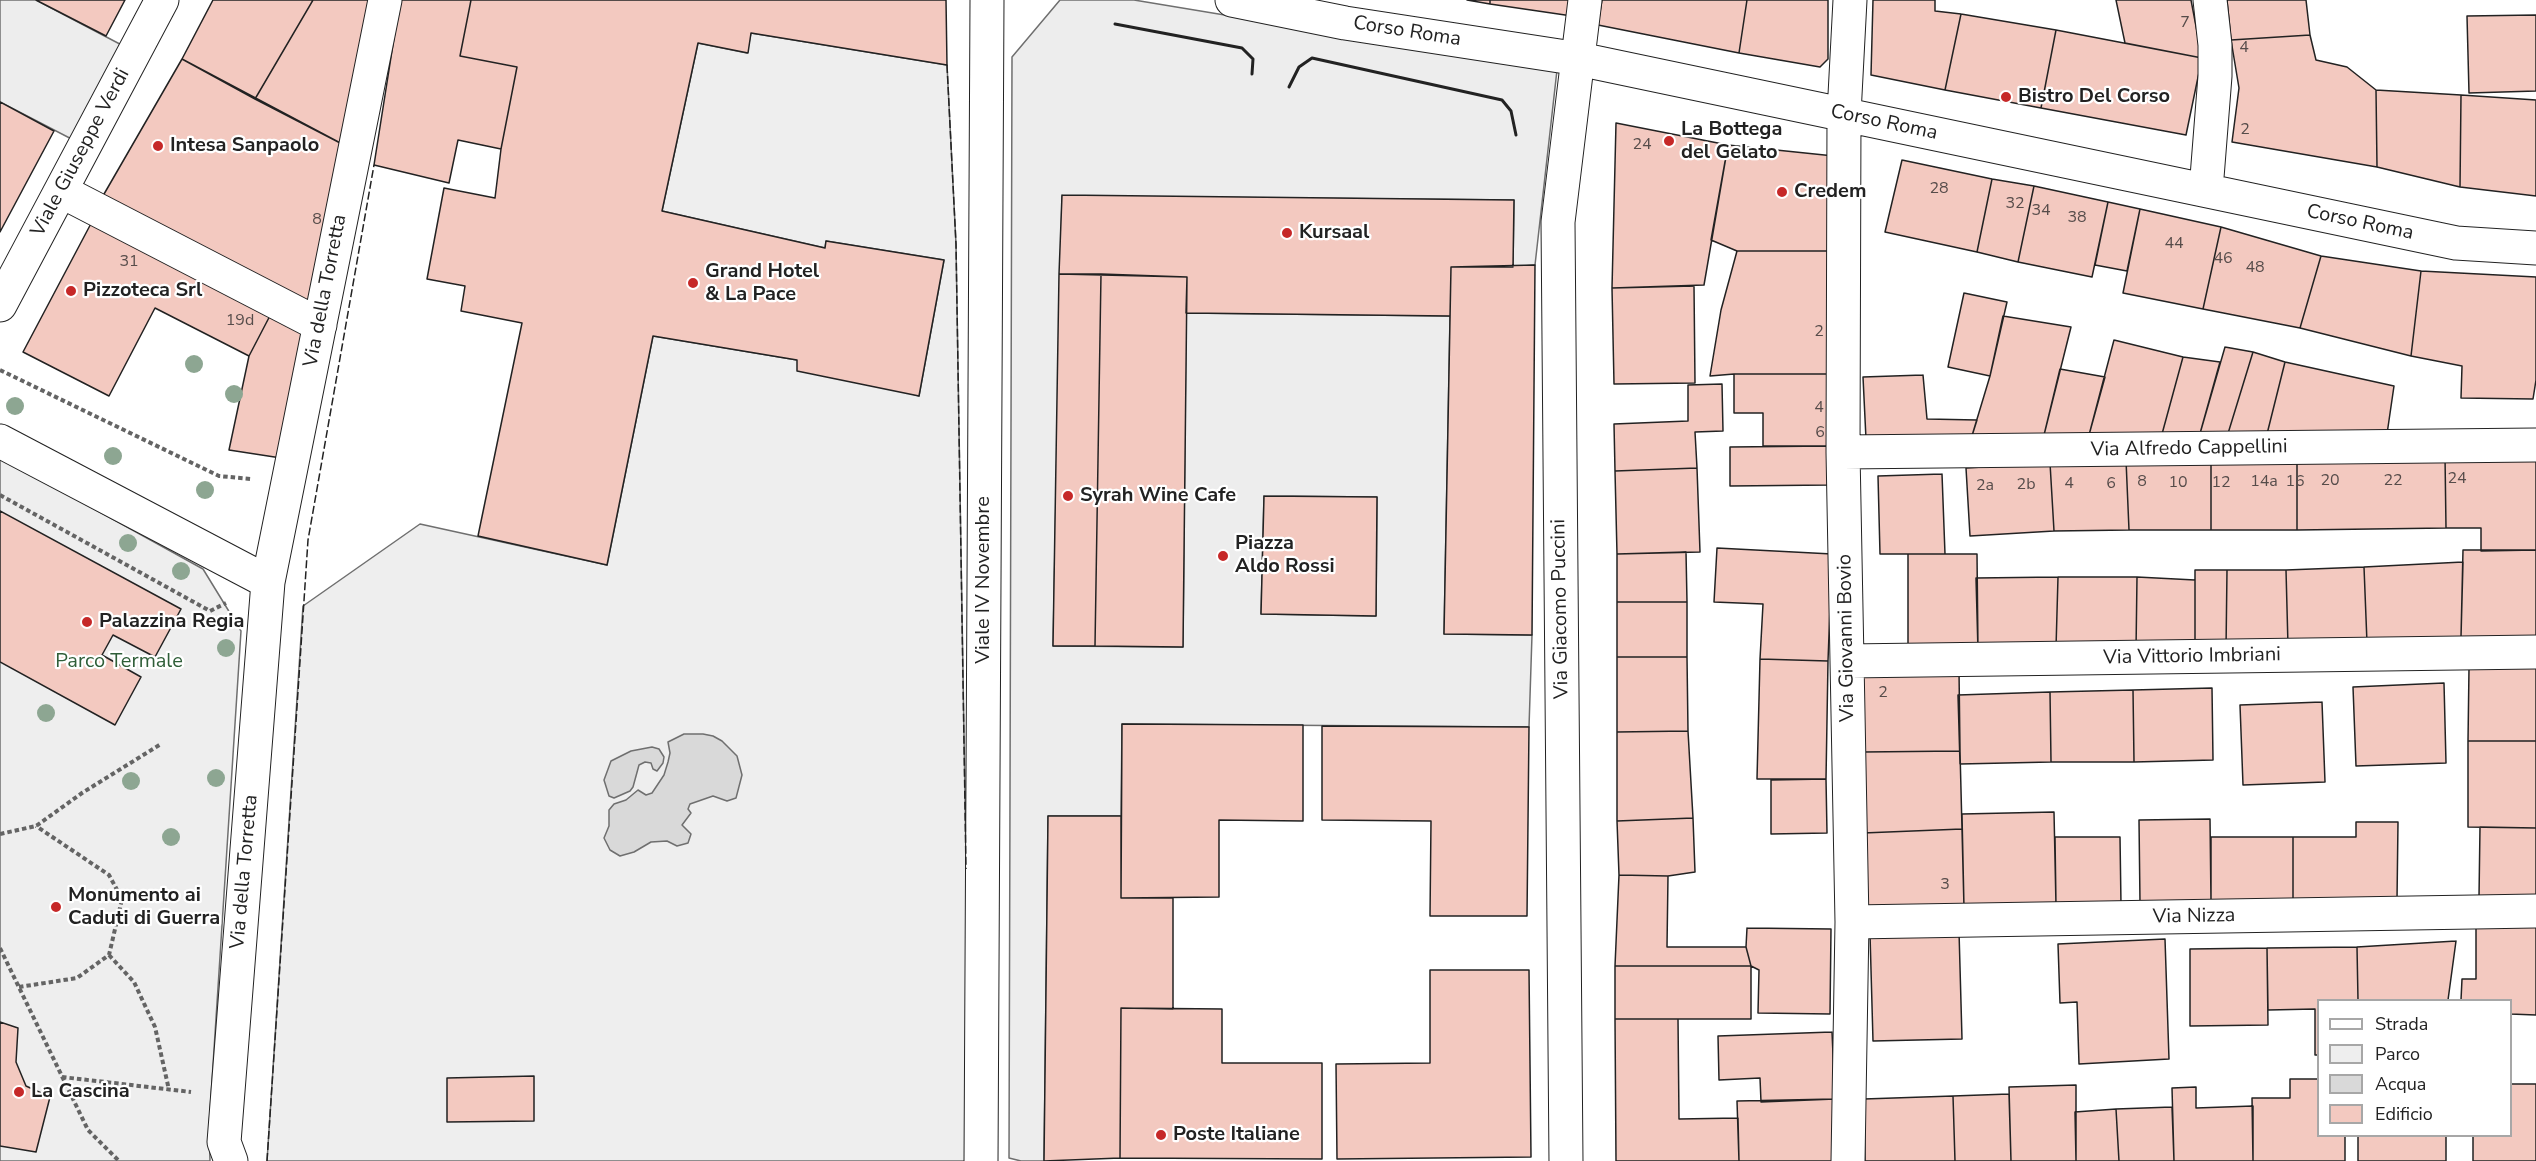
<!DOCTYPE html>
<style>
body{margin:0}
#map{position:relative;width:2536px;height:1161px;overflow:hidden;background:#fff;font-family:"Nunito Sans",sans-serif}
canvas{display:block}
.legend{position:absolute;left:2317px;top:999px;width:195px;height:138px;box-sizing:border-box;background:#fff;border:2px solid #a7a7a7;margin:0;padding:8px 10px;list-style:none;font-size:18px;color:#222}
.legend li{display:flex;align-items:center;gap:12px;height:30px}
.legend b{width:30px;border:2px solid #a7a7a7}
</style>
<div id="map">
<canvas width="2536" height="1161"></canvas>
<ul class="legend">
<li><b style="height:8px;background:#fff"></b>Strada</li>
<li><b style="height:16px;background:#eee"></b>Parco</li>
<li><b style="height:16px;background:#d9d9d9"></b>Acqua</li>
<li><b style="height:16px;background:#f3c9c0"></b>Edificio</li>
</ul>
</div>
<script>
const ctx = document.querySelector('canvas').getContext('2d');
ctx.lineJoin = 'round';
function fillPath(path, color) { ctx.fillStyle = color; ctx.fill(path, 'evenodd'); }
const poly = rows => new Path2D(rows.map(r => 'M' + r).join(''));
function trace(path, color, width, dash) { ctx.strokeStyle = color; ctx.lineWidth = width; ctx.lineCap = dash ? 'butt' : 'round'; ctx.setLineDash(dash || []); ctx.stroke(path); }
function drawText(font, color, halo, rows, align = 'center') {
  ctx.font = font + ' "Nunito Sans",sans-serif'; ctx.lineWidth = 4.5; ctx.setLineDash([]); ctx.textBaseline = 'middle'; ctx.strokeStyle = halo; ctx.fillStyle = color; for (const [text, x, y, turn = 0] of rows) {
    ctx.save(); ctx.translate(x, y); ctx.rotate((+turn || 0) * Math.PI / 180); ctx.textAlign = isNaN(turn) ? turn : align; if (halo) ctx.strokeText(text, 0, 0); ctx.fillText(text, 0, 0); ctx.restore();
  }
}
const green = poly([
 [751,33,947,65,956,244,971,1161,267,1161,303,606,420,524,607,565,653,336,797,360,919,396,944,260,826,241,825,248,662,211,698,43,747,53,751,33],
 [0,457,203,569,241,631,209,1127,210,1161,0,1161,0,457]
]);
const parking = poly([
 [0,0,36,0,135,52,85,146,0,102,0,0],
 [1060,0,1134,0,1557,70,1535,265,1513,267,1514,200,1062,196,1053,646,1183,647,1186,313,1450,316,1444,634,1532,635,1529,727,1122,724,1121,816,1048,816,1044,1161,1021,1161,1009,1158,1012,57,1060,0],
 [1264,496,1377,497,1376,616,1261,614,1264,496]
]);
const water = poly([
 [684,734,703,734,713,736,722,741,737,756,742,775,736,798,727,801,713,796,690,804,688,809,691,813,682,825,691,834,688,843,677,846,667,841,651,842,634,852,620,856,610,850,604,838,609,826,609,810,614,804,626,800,638,790,646,795,652,793,664,775,668,762,670,753,668,742,684,734],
 [652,747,659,749,664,757,663,763,657,771,653,769,651,763,645,762,639,765,633,787,630,791,614,798,609,796,604,780,611,761,631,751,652,747]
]);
const building = poly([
 [36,0,125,0,106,36,36,0],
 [213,0,313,0,255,99,182,59,213,0],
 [313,0,376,0,346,146,255,99,313,0],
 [400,0,471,0,460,56,517,67,501,149,458,140,449,183,374,165,400,0],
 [471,0,946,0,947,65,751,33,748,53,698,43,662,211,825,248,826,241,944,260,919,396,797,371,797,360,653,336,607,565,478,536,522,323,461,311,465,286,427,279,444,188,495,198,501,149,517,67,460,56,471,0],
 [1467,0,1490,0,1490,4,1467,0],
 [1490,0,1574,0,1572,16,1490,4,1490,0],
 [1602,0,1747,0,1739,53,1598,25,1602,0],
 [1747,0,1828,0,1828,59,1820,67,1739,53,1747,0],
 [1873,0,1935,0,1935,11,1961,14,1945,90,1871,75,1873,0],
 [2116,0,2191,0,2202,58,2125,43,2116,0],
 [2227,0,2306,0,2310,35,2231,40,2227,0],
 [1961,14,2056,30,2041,108,1945,90,1961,14],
 [2536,15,2536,91,2469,93,2467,16,2536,15],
 [2056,30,2202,58,2186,135,2041,108,2056,30],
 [2310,35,2316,60,2347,67,2376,90,2377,167,2232,142,2239,88,2231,40,2310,35],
 [182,59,346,146,312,310,100,201,182,59],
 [2376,90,2461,95,2460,187,2377,167,2376,90],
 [2461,95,2536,100,2536,196,2460,187,2461,95],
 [0,102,54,131,0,232,0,102],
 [1616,123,1728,145,1704,285,1612,288,1616,123],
 [1728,145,1834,156,1829,251,1737,251,1711,240,1728,145],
 [1902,160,1992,179,1977,252,1885,232,1902,160],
 [1992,179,2034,186,2018,262,1977,252,1992,179],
 [2034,186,2108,202,2092,277,2018,262,2034,186],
 [1062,195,1514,200,1513,267,1451,267,1450,316,1186,313,1187,277,1059,274,1062,195],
 [2108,202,2140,209,2127,271,2095,265,2108,202],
 [2140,209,2221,227,2203,309,2123,293,2140,209],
 [95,216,274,308,249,356,155,308,109,396,23,352,95,216],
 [2221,227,2321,256,2300,328,2203,309,2221,227],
 [1737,251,1829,251,1830,374,1734,374,1710,376,1721,310,1737,251],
 [2321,256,2421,271,2411,356,2300,328,2321,256],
 [1535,265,1532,635,1444,634,1451,267,1535,265],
 [2421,271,2536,277,2536,380,2533,399,2461,398,2462,366,2411,356,2421,271],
 [1059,274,1101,274,1095,646,1053,646,1059,274],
 [1101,274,1187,277,1183,647,1095,646,1101,274],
 [1694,286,1695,383,1614,384,1612,288,1694,286],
 [1964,293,2007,302,1990,376,1948,367,1964,293],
 [274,308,304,325,281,458,229,450,249,356,274,308],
 [2003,316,2071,327,2044,435,1971,439,1990,376,2003,316],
 [2114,340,2183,357,2162,434,2089,435,2114,340],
 [2225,347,2253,352,2226,440,2199,437,2225,347],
 [2253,352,2285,362,2266,438,2226,440,2253,352],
 [2183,357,2220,362,2199,437,2162,434,2183,357],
 [2285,362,2394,386,2387,434,2266,438,2285,362],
 [2060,369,2105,377,2089,435,2044,435,2060,369],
 [1734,374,1830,374,1829,446,1763,446,1763,413,1734,413,1734,374],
 [1923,375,1927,419,1977,420,1971,439,1866,439,1863,377,1923,375],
 [1722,384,1723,431,1695,432,1697,468,1615,471,1614,424,1688,421,1688,385,1722,384],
 [1829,446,1830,485,1730,486,1730,447,1829,446],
 [2445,456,2446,528,2297,530,2297,458,2445,456],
 [2445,456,2536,456,2536,550,2481,551,2481,528,2446,528,2445,456],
 [2211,458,2297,458,2297,530,2211,530,2211,458],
 [2211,458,2211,530,2129,530,2126,460,2211,458],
 [2126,460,2129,530,2054,531,2050,463,2126,460],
 [2050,463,2054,531,1970,536,1966,468,2050,463],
 [1697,468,1700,552,1617,554,1615,471,1697,468],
 [1942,474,1945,554,1880,554,1878,476,1942,474],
 [1264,496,1377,497,1376,616,1261,614,1264,496],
 [0,511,181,609,155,657,113,635,102,655,141,677,115,725,0,662,0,511],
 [1717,548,1832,554,1828,661,1760,659,1763,604,1714,602,1717,548],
 [2463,550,2536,550,2536,639,2461,637,2463,550],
 [1686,552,1687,602,1617,602,1617,554,1686,552],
 [1908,554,1977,554,1978,651,1908,650,1908,554],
 [2463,562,2461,637,2367,643,2364,567,2463,562],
 [2364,567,2367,643,2288,646,2286,570,2364,567],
 [2195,570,2227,570,2226,649,2195,648,2195,570],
 [2227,570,2286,570,2288,646,2226,649,2227,570],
 [2058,577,2056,648,1978,651,1976,578,2058,577],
 [2058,577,2137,577,2136,650,2056,648,2058,577],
 [2137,577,2195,580,2195,648,2136,650,2137,577],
 [1617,602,1687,602,1687,657,1617,657,1617,602],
 [1617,657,1687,657,1688,731,1617,732,1617,657],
 [1760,659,1828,661,1826,779,1757,779,1760,659],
 [2536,667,2536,741,2468,741,2469,668,2536,667],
 [1959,670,1960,751,1863,752,1862,671,1959,670],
 [2444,683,2446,763,2356,766,2353,687,2444,683],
 [2212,688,2213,760,2134,762,2133,690,2212,688],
 [2133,690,2134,762,2051,762,2050,692,2133,690],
 [2050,692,2051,762,1960,764,1958,695,2050,692],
 [2322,702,2325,782,2243,785,2240,705,2322,702],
 [1122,724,1303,725,1303,821,1219,820,1219,897,1121,898,1122,724],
 [1322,726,1529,727,1527,916,1430,916,1431,821,1322,820,1322,726],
 [1688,731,1693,818,1617,821,1617,732,1688,731],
 [2468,741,2536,741,2536,828,2468,827,2468,741],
 [1960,751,1962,829,1863,833,1863,752,1960,751],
 [1826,779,1827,833,1771,834,1771,780,1826,779],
 [2054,812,2056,906,1964,908,1962,814,2054,812],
 [1048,816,1121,816,1121,898,1173,898,1173,1009,1121,1008,1120,1158,1044,1161,1048,816],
 [1693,818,1695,872,1668,876,1619,875,1617,821,1693,818],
 [2210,819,2211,902,2140,903,2139,820,2210,819],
 [2356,822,2398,822,2397,900,2293,902,2293,837,2356,837,2356,822],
 [2480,827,2536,828,2536,898,2479,897,2480,827],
 [1962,829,1964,908,1865,909,1863,833,1962,829],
 [2055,837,2120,837,2121,905,2056,906,2055,837],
 [2211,837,2293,837,2293,902,2211,902,2211,837],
 [1619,875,1668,876,1667,947,1746,947,1751,966,1615,966,1619,875],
 [2476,920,2536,920,2536,1015,2510,1014,2510,1000,2461,1000,2462,979,2476,979,2476,920],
 [1747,928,1831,929,1830,1014,1758,1013,1759,970,1751,966,1746,947,1747,928],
 [1959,931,1962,1039,1873,1041,1870,934,1959,931],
 [2165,939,2169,1059,2079,1064,2077,1002,2060,1003,2058,944,2165,939],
 [2456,941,2448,1000,2358,1000,2357,947,2456,941],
 [2357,947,2358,1000,2318,1000,2318,1055,2315,1055,2315,1009,2268,1010,2267,948,2357,947],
 [2267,948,2268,1025,2190,1026,2190,949,2267,948],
 [1615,966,1751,966,1751,1019,1615,1019,1615,966],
 [1430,970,1529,970,1531,1157,1337,1159,1336,1064,1430,1063,1430,970],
 [1121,1008,1222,1009,1222,1063,1322,1063,1322,1159,1120,1158,1121,1008],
 [1615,1019,1678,1019,1679,1119,1738,1118,1739,1161,1616,1161,1615,1019],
 [0,1022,18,1028,16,1062,26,1086,50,1097,36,1152,0,1146,0,1022],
 [1832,1032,1835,1099,1761,1102,1760,1078,1719,1080,1718,1036,1832,1032],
 [534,1076,534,1121,447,1122,447,1078,534,1076],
 [2290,1079,2318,1079,2318,1136,2345,1136,2345,1161,2253,1161,2252,1098,2290,1098,2290,1079],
 [2510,1084,2536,1084,2536,1161,2473,1161,2473,1136,2510,1136,2510,1084],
 [2076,1085,2076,1161,2011,1161,2009,1087,2076,1085],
 [2196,1087,2196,1108,2253,1106,2253,1161,2174,1161,2172,1088,2196,1087],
 [2009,1094,2011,1161,1955,1161,1953,1096,2009,1094],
 [1953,1096,1955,1161,1865,1161,1864,1099,1953,1096],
 [1835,1099,1836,1161,1739,1161,1737,1101,1835,1099],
 [2172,1107,2174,1161,2119,1161,2116,1109,2172,1107],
 [2116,1109,2119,1161,2076,1161,2075,1112,2116,1109],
 [2358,1136,2446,1136,2446,1161,2358,1161,2358,1136]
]);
const path = poly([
 [0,370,219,476,251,479],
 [0,495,210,611,226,603],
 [0,834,36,826,82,793,161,744],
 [0,948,88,1130,119,1161],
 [109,955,134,982,155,1027,169,1090],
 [19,987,77,978,109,955,122,899,109,875,36,826],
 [62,1077,191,1092]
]);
const minor = poly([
 [1232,0,1345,23,1579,59,2456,243,2536,248],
 [2206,190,2215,76,2215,45,2210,0],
 [61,191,320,325],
 [0,305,162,0],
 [0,441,268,582],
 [1843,452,2536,445],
 [1847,661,2536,652],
 [1852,922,2536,911],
 [231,1161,224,1142,268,582,385,0],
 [981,1161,987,0],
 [1566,1161,1558,222,1585,0],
 [1848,1161,1852,922,1843,452,1844,114,1850,0]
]);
const fence = poly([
 [947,65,956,244,966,869],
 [267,1161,308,540,374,165]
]);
const wall = poly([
 [1115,24,1242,48,1253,59,1252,74],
 [1289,87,1299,67,1312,58,1502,100,1511,111,1516,135]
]);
const trees = [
 [194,364],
 [234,394],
 [15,406],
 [113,456],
 [205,490],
 [128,543],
 [181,571],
 [226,648],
 [46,713],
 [216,778],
 [131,781],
 [171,837]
];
const markers = [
 [2006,97,6,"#c62828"],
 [1669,141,6,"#c62828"],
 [158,146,6,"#c62828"],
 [1782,192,6,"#c62828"],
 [1287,233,6,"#c62828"],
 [693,283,6,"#c62828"],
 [71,291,6,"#c62828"],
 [1068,496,6,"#c62828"],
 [1223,556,6,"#c62828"],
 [87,622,6,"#c62828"],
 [56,907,6,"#c62828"],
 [19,1092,6,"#c62828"],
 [1161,1135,6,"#c62828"]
];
const numberNames = [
 ["7",2185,23],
 ["4",2244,48],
 ["2",2245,130],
 ["24",1642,145],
 ["28",1939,189],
 ["32",2015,204],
 ["34",2041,211],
 ["38",2077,218],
 ["8",317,220],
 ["44",2174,244],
 ["46",2223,259],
 ["31",129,262],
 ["48",2255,268],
 ["19d",240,321],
 ["2",1819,332],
 ["4",1819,408],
 ["6",1820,433],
 ["24",2457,479],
 ["20",2330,481],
 ["22",2393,481],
 ["8",2142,482],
 ["14a",2264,482],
 ["16",2295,482],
 ["10",2178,483],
 ["12",2221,483],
 ["4",2069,484],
 ["6",2111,484],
 ["2b",2026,485],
 ["2a",1985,486],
 ["2",1883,693],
 ["3",1945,885]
];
const streetNames = [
 ["Corso Roma",1407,32,9],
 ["Corso Roma",1884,123,12],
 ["Viale Giuseppe Verdi",81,153,-62],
 ["Corso Roma",2360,223,12],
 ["Via della Torretta",326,291,-79],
 ["Via Alfredo Cappellini",2189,449,-1],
 ["Viale IV Novembre",984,580,-90],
 ["Via Giacomo Puccini",1561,609,-91],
 ["Via Giovanni Bovio",1847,638,-91],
 ["Via Vittorio Imbriani",2192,657,-1],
 ["Via della Torretta",245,872,-85],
 ["Via Nizza",2194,917,-1]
];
const poiNames = [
 ["Bistro Del Corso",2018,97],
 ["La Bottega",1681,130],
 ["del Gelato",1681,153],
 ["Intesa Sanpaolo",170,146],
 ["Credem",1794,192],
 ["Kursaal",1299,233],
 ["Grand Hotel",705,272],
 ["& La Pace",705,295],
 ["Pizzoteca Srl",83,291],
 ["Syrah Wine Cafe",1080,496],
 ["Piazza",1235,544],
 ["Aldo Rossi",1235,567],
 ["Palazzina Regia",99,622],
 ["Monumento ai",68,896],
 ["Caduti di Guerra",68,919],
 ["La Cascina",31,1092],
 ["Poste Italiane",1173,1135]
];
const parkNames = [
 ["Parco Termale",119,662]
];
fillPath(green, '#eee');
trace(green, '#6f6f6f', 1.5);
fillPath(parking, '#ededed');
trace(parking, '#6f6f6f', 1.5);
fillPath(water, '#d9d9d9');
trace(water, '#6f6f6f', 1.5);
fillPath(building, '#f3c9c0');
trace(building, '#222', 1.5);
trace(minor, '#222', 35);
trace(path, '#646464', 4, [4.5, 3]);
trace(minor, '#fff', 33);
trace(fence, '#222', 1.5, [8, 3]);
trace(wall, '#222', 3);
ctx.fillStyle = '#8da692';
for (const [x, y] of trees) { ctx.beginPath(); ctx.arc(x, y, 9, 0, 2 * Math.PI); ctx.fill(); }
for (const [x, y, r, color] of markers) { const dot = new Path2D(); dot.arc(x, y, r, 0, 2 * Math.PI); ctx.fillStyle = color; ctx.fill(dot); trace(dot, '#fff', 2); }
drawText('16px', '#564c4a', null, numberNames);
drawText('20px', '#222', '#fff', streetNames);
drawText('bold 20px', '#222', '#fff', poiNames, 'left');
drawText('20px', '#2f5e38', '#fff', parkNames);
</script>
